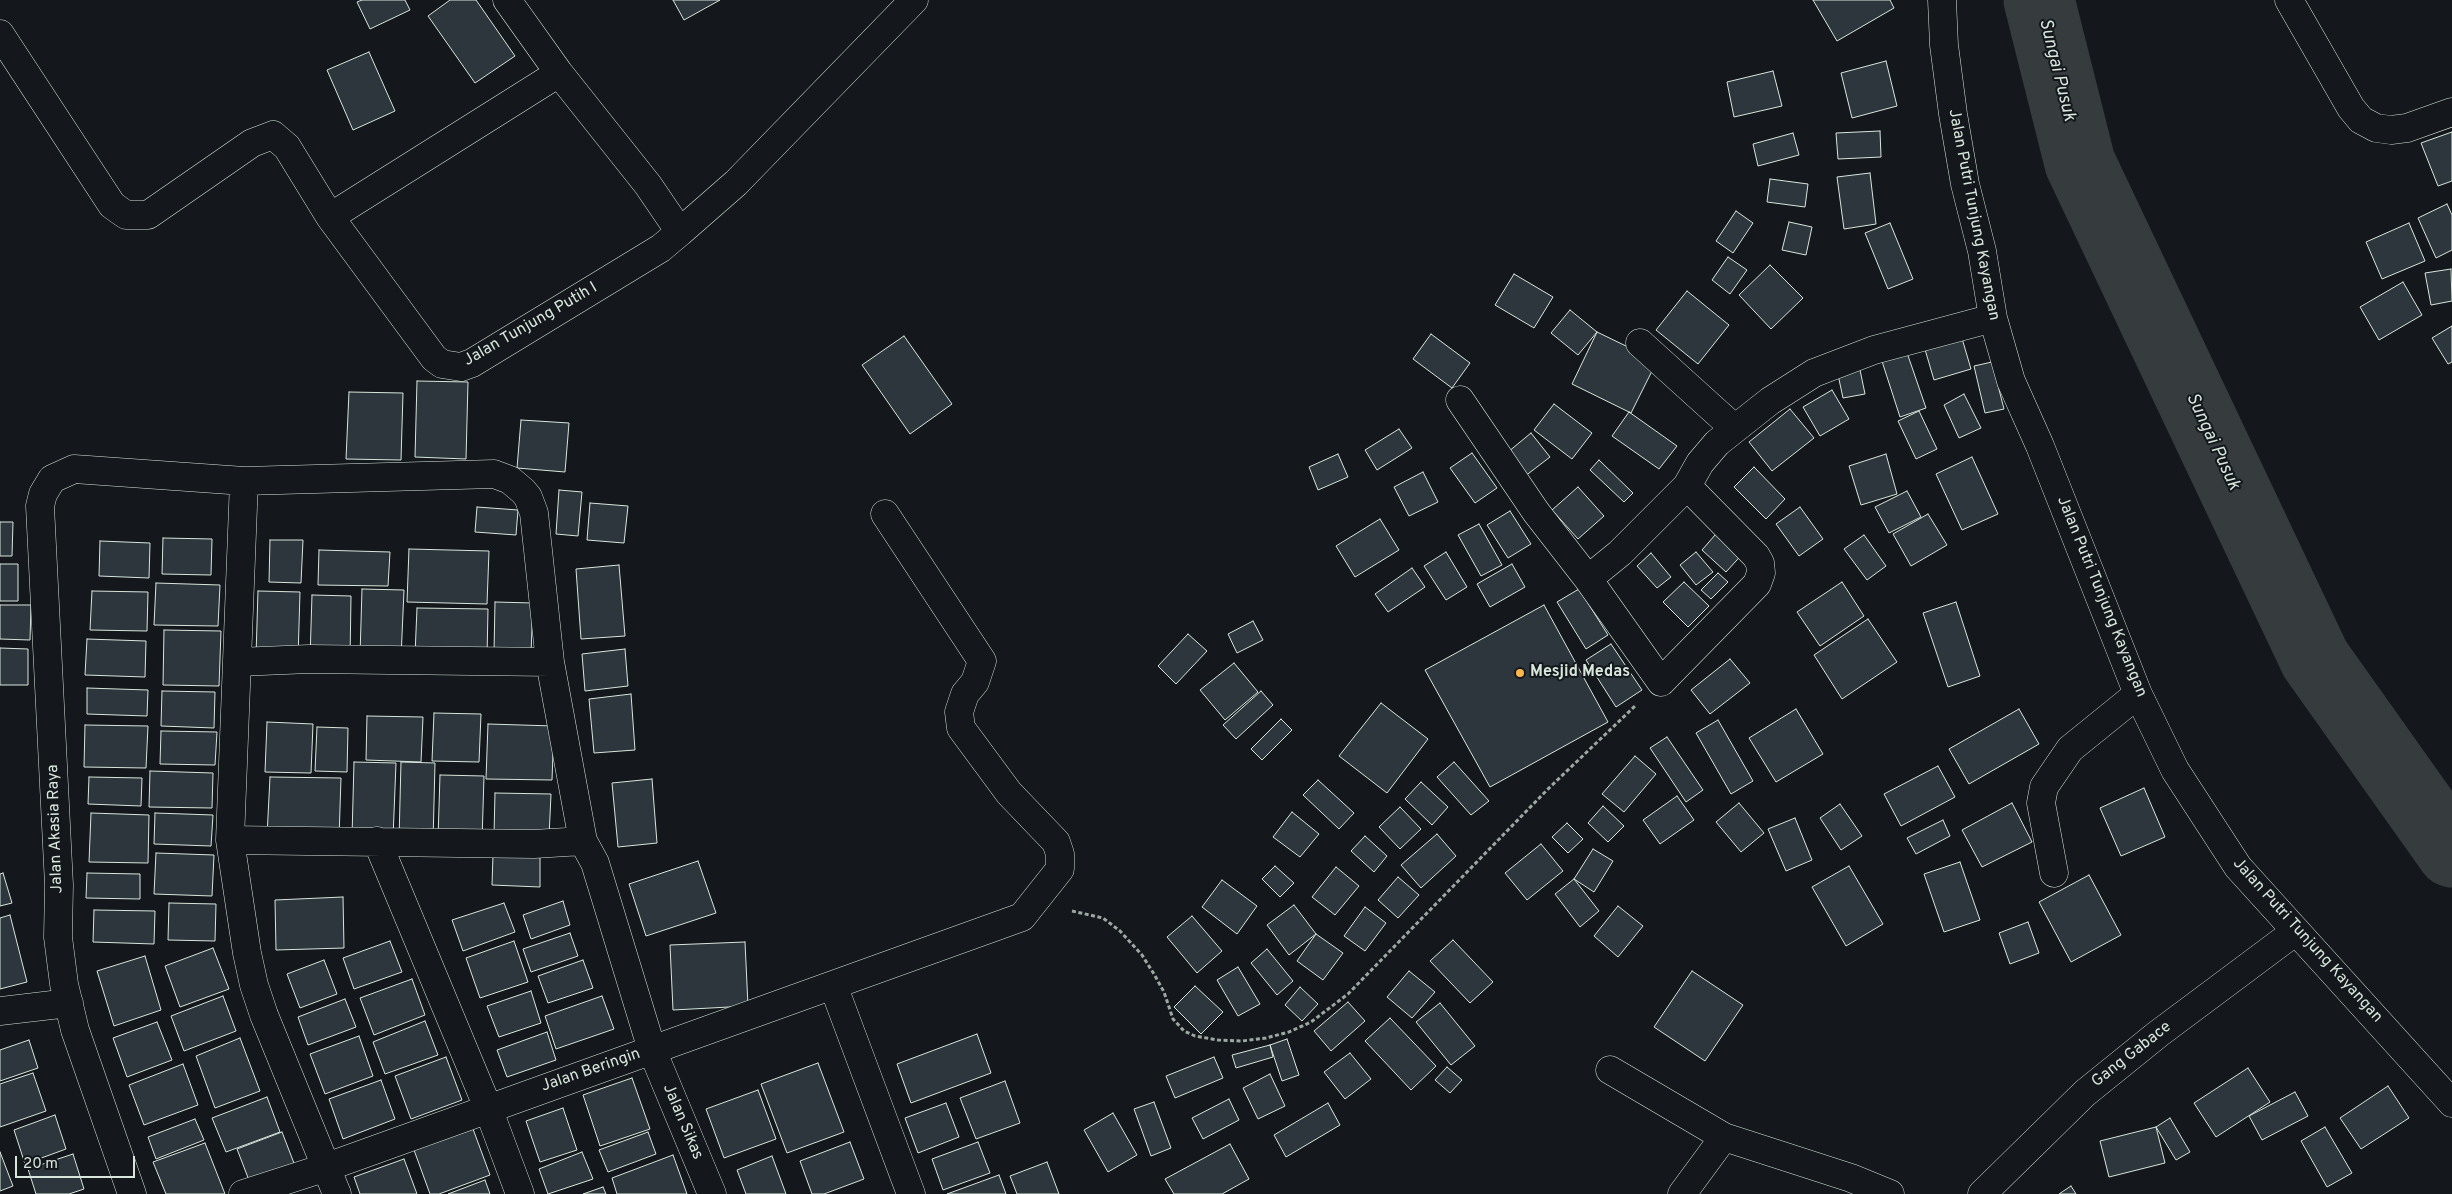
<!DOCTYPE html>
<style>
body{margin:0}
#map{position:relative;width:2452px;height:1194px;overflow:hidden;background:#14181c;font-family:Overpass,sans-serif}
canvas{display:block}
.scale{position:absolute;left:15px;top:1156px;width:120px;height:22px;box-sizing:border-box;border:2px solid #d8e6dc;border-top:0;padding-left:6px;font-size:15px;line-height:18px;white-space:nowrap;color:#d8e6dc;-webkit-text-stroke:4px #14181c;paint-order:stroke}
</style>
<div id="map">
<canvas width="2452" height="1194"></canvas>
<div class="scale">20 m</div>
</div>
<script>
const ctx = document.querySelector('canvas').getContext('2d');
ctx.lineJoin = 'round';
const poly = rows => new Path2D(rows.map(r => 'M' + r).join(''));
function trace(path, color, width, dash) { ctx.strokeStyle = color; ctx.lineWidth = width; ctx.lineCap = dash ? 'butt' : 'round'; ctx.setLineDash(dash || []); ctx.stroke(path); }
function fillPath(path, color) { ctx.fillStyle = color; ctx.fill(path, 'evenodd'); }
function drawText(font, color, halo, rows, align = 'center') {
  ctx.font = font + ' Overpass,sans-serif'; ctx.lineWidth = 4; ctx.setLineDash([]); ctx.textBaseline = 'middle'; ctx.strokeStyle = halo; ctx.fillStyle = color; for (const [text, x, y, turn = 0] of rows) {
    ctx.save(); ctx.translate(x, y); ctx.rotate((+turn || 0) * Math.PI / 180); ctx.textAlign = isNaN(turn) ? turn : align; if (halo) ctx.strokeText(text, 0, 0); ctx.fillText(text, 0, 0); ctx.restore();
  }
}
const river = poly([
 [2039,0,2080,163,2315,659,2452,852]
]);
const building = poly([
 [362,0,405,0,410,10,370,29,357,2,362,0],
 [450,0,476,0,515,56,475,83,428,16,450,0],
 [673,0,720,0,684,20,673,0],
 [1813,0,1890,0,1894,8,1837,41,1813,0],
 [369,52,395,111,353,130,327,70,369,52],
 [1886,61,1897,106,1852,118,1841,73,1886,61],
 [1773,71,1782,106,1734,117,1727,82,1773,71],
 [1880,131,1881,157,1838,159,1836,133,1880,131],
 [2452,132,2452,181,2438,186,2421,143,2452,132],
 [1793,133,1799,155,1758,166,1753,144,1793,133],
 [1870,173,1876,224,1844,229,1837,177,1870,173],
 [1770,179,1808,184,1805,207,1767,202,1770,179],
 [2447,204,2452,215,2452,250,2436,258,2418,218,2447,204],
 [1736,211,1753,223,1733,253,1716,241,1736,211],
 [1789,222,1812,227,1806,255,1782,250,1789,222],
 [1890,223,1913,279,1888,289,1865,233,1890,223],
 [2409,223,2425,261,2382,279,2366,242,2409,223],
 [1728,257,1747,270,1730,294,1712,280,1728,257],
 [1770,265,1803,298,1771,329,1739,295,1770,265],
 [2451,269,2452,301,2431,305,2425,273,2451,269],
 [1514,274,1553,297,1534,328,1495,305,1514,274],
 [2403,282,2422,315,2379,340,2360,307,2403,282],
 [1687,291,1729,325,1698,364,1656,330,1687,291],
 [1570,310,1597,332,1578,355,1551,333,1570,310],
 [2452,326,2452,362,2448,364,2432,338,2452,326],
 [1597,332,1657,361,1631,413,1572,384,1597,332],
 [1431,334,1470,363,1452,388,1413,359,1431,334],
 [1961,335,1971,369,1934,380,1924,346,1961,335],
 [904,336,952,404,910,434,862,365,904,336],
 [1904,344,1926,408,1900,417,1879,352,1904,344],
 [1992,362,2004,409,1985,413,1974,366,1992,362],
 [1859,365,1865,394,1843,398,1837,370,1859,365],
 [417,381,468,382,466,459,415,457,417,381],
 [1832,390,1849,419,1820,436,1803,407,1832,390],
 [349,392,403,393,401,460,346,459,349,392],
 [1964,394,1981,428,1959,438,1944,405,1964,394],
 [1554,404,1592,433,1572,459,1534,430,1554,404],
 [1790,409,1814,438,1772,471,1749,442,1790,409],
 [1919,411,1937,449,1916,459,1898,421,1919,411],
 [1629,412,1677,446,1659,469,1612,436,1629,412],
 [521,420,569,423,565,472,517,468,521,420],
 [1399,429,1412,448,1377,470,1365,450,1399,429],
 [1531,433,1550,457,1520,480,1502,457,1531,433],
 [1472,453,1497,488,1475,503,1450,468,1472,453],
 [1338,454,1348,477,1318,490,1309,467,1338,454],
 [1886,454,1897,494,1861,505,1849,466,1886,454],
 [1972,457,1998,514,1962,530,1936,474,1972,457],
 [1599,460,1633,493,1624,502,1590,470,1599,460],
 [1754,467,1785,499,1766,519,1734,487,1754,467],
 [1423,472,1438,502,1409,516,1394,487,1423,472],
 [1578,487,1604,516,1578,539,1552,510,1578,487],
 [559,490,582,492,578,536,556,534,559,490],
 [1907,491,1921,517,1889,533,1875,507,1907,491],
 [590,503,628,506,624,543,587,540,590,503],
 [477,507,518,510,516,535,475,532,477,507],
 [1800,507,1823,539,1799,556,1776,524,1800,507],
 [1510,511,1531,544,1508,558,1487,525,1510,511],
 [1928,514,1947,545,1911,566,1893,534,1928,514],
 [1380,519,1399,550,1355,577,1336,546,1380,519],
 [0,522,13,522,12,556,0,556,0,522],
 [1479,524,1502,565,1481,576,1458,535,1479,524],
 [1722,527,1747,549,1726,572,1702,550,1722,527],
 [1864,535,1886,566,1867,580,1844,549,1864,535],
 [163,538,212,539,211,575,162,574,163,538],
 [270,540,303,540,301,583,269,582,270,540],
 [100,541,150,543,149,578,99,576,100,541],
 [409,549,489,551,487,604,407,602,409,549],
 [319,550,390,552,388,586,318,585,319,550],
 [1446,552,1467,587,1446,600,1424,566,1446,552],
 [1696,552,1713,572,1696,585,1680,565,1696,552],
 [1651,553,1671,577,1657,588,1637,566,1651,553],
 [0,564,18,564,18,601,0,601,0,564],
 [1512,564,1525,587,1490,607,1477,584,1512,564],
 [619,565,625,636,581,639,576,569,619,565],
 [1412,568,1425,587,1388,612,1375,594,1412,568],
 [1718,573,1728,582,1711,599,1701,590,1718,573],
 [1684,582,1709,606,1688,627,1663,602,1684,582],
 [1842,582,1864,616,1820,646,1797,612,1842,582],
 [156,583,220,585,218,626,154,625,156,583],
 [362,589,404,590,401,658,360,656,362,589],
 [1579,589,1608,635,1586,649,1557,602,1579,589],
 [92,591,148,592,147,631,90,630,92,591],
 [258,591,300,592,298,658,256,656,258,591],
 [312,595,351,596,350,659,310,659,312,595],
 [495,602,533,603,531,653,494,652,495,602],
 [1956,602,1980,676,1948,687,1923,613,1956,602],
 [0,605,31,605,30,640,0,639,0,605],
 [1544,605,1608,722,1490,787,1425,670,1544,605],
 [417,608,488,609,487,657,415,655,417,608],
 [1868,619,1897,662,1842,699,1814,655,1868,619],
 [1253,621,1263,640,1237,653,1228,634,1253,621],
 [164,630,221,631,219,686,163,685,164,630],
 [1188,634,1207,651,1176,684,1158,666,1188,634],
 [87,639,146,641,145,677,85,675,87,639],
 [1611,644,1642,690,1616,707,1586,660,1611,644],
 [0,648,28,649,28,685,0,685,0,648],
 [625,649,628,686,585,691,582,654,625,649],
 [1730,659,1750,683,1710,714,1691,690,1730,659],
 [1234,663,1258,692,1225,720,1200,690,1234,663],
 [87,688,148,690,147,716,87,714,87,688],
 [162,691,215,692,214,728,161,726,162,691],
 [1261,691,1273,705,1236,739,1223,725,1261,691],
 [631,694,635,750,594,753,589,699,631,694],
 [1381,703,1428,739,1387,793,1339,756,1381,703],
 [1796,709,1823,754,1776,782,1749,738,1796,709],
 [2019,709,2039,744,1969,784,1949,749,2019,709],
 [434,713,481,714,479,762,432,761,434,713],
 [367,716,423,717,421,762,366,760,367,716],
 [1281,719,1292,730,1262,760,1251,749,1281,719],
 [1718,720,1753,781,1731,794,1696,733,1718,720],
 [267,722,313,724,311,773,265,772,267,722],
 [488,724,554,726,552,780,486,779,488,724],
 [85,725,148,726,146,768,84,767,85,725],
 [317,727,348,728,347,772,315,771,317,727],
 [161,731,217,732,215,765,160,764,161,731],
 [1667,737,1703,790,1686,802,1650,748,1667,737],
 [1635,756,1656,774,1624,812,1602,794,1635,756],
 [354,762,396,763,393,838,352,837,354,762],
 [401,762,435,763,433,842,399,840,401,762],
 [1454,762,1489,801,1471,815,1437,777,1454,762],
 [1938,766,1955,797,1901,826,1884,794,1938,766],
 [150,771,213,773,212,808,149,807,150,771],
 [440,775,484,776,482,841,438,839,440,775],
 [89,777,142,778,141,806,88,804,89,777],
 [270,777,341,778,339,838,267,836,270,777],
 [652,779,657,843,618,847,612,783,652,779],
 [1318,780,1354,813,1339,829,1303,795,1318,780],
 [1421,782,1448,807,1432,825,1405,799,1421,782],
 [2144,788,2165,837,2121,856,2100,808,2144,788],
 [495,793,551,794,549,837,494,835,495,793],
 [1677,796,1694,820,1660,844,1643,820,1677,796],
 [1739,803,1764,833,1741,852,1716,822,1739,803],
 [2012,803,2032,842,1982,867,1962,830,2012,803],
 [1840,804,1862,836,1841,850,1820,818,1840,804],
 [1603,806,1624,826,1608,842,1588,823,1603,806],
 [1400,807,1421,829,1400,849,1379,827,1400,807],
 [1292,812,1319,834,1300,857,1273,837,1292,812],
 [91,813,149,815,148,863,89,862,91,813],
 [155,813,213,815,211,846,154,844,155,813],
 [1795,818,1812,860,1786,871,1768,829,1795,818],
 [1943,820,1950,836,1916,854,1907,838,1943,820],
 [1567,823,1583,839,1568,853,1552,837,1567,823],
 [1437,834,1456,856,1421,888,1401,865,1437,834],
 [1365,836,1387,856,1374,872,1351,851,1365,836],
 [1541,844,1563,871,1527,900,1505,873,1541,844],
 [1593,849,1613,861,1594,892,1574,879,1593,849],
 [156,853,214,855,212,896,154,894,156,853],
 [493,855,540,856,540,887,492,885,493,855],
 [698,861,716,913,646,936,629,884,698,861],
 [1960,862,1980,920,1944,932,1924,874,1960,862],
 [1275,866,1294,883,1280,897,1262,879,1275,866],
 [1849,866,1883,924,1846,946,1812,887,1849,866],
 [1336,867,1359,886,1335,915,1312,897,1336,867],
 [3,873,12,903,0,906,0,874,3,873],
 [87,873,140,874,140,899,86,898,87,873],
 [2089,875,2121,935,2071,962,2039,902,2089,875],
 [1398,877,1419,895,1398,918,1378,900,1398,877],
 [1574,879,1599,911,1580,927,1555,894,1574,879],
 [1222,880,1257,906,1237,934,1202,907,1222,880],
 [343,897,344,948,276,950,275,900,343,897],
 [563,901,570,925,531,939,523,915,563,901],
 [169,903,216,904,215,941,168,940,169,903],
 [504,903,515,932,463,951,452,920,504,903],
 [1294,905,1316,934,1289,955,1267,925,1294,905],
 [1618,906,1643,926,1618,957,1594,936,1618,906],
 [1365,907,1386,923,1365,951,1344,936,1365,907],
 [94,910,155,911,154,944,93,942,94,910],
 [10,915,27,982,0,989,0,918,10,915],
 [1192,916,1222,951,1197,973,1167,937,1192,916],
 [2028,922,2039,953,2010,964,1999,933,2028,922],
 [570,933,578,956,531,972,523,949,570,933],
 [1316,934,1343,953,1323,980,1297,961,1316,934],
 [1453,940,1493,982,1470,1003,1430,961,1453,940],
 [390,941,402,972,354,989,343,958,390,941],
 [514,941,528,982,480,998,466,958,514,941],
 [745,942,748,1006,673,1010,670,945,745,942],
 [213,948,229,989,180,1007,165,966,213,948],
 [1267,949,1293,981,1277,995,1251,963,1267,949],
 [145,956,161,1010,114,1026,97,971,145,956],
 [324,960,337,994,300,1008,287,974,324,960],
 [583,960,593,988,548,1003,538,976,583,960],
 [1238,967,1260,1004,1238,1016,1217,980,1238,967],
 [1409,971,1435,992,1412,1018,1387,997,1409,971],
 [1692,971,1743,1005,1705,1061,1654,1027,1692,971],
 [412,979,425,1015,374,1035,360,998,412,979],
 [1195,986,1223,1012,1201,1034,1174,1007,1195,986],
 [1300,987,1318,1004,1302,1021,1285,1005,1300,987],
 [531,991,541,1023,499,1037,487,1006,531,991],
 [223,996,236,1031,184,1051,171,1016,223,996],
 [602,996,614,1029,556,1049,545,1016,602,996],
 [345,999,356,1027,308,1045,298,1017,345,999],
 [1348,1002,1365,1021,1331,1051,1314,1031,1348,1002],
 [1440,1003,1475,1046,1451,1065,1416,1022,1440,1003],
 [1390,1018,1436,1066,1411,1090,1365,1041,1390,1018],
 [425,1021,438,1055,385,1074,373,1042,425,1021],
 [157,1022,172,1060,127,1077,113,1038,157,1022],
 [547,1032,556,1060,507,1077,497,1050,547,1032],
 [977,1034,991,1073,911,1103,897,1064,977,1034],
 [359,1036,373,1076,325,1094,310,1054,359,1036],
 [240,1038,260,1091,215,1108,196,1056,240,1038],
 [1287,1039,1299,1075,1282,1081,1270,1045,1287,1039],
 [29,1040,38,1068,0,1081,0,1050,29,1040],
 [1270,1045,1273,1057,1236,1068,1232,1055,1270,1045],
 [1350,1053,1371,1079,1345,1099,1324,1072,1350,1053],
 [446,1057,462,1100,411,1119,395,1076,446,1057],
 [1214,1057,1223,1078,1175,1098,1166,1076,1214,1057],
 [818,1063,844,1132,787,1153,761,1084,818,1063],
 [183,1064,198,1105,144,1125,129,1085,183,1064],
 [1447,1067,1462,1080,1450,1093,1435,1080,1447,1067],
 [2248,1068,2270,1102,2216,1137,2194,1103,2248,1068],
 [33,1073,46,1111,0,1127,0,1084,33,1073],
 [1270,1074,1285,1106,1258,1119,1243,1088,1270,1074],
 [632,1078,650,1129,600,1146,583,1095,632,1078],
 [381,1080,395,1119,343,1139,329,1099,381,1080],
 [1005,1081,1020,1123,976,1139,960,1098,1005,1081],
 [2388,1086,2409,1118,2361,1149,2340,1118,2388,1086],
 [758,1090,776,1139,724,1158,706,1109,758,1090],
 [2295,1092,2308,1116,2262,1140,2249,1116,2295,1092],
 [267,1097,280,1132,226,1152,212,1118,267,1097],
 [1229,1099,1239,1120,1203,1139,1192,1118,1229,1099],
 [1154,1102,1171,1148,1151,1156,1134,1109,1154,1102],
 [946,1103,959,1137,918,1153,905,1118,946,1103],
 [1328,1103,1340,1125,1286,1157,1274,1135,1328,1103],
 [563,1108,577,1150,540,1162,526,1121,563,1108],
 [1113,1113,1137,1155,1108,1172,1084,1130,1113,1113],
 [55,1115,66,1149,25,1164,14,1130,55,1115],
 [2170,1118,2190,1152,2176,1160,2156,1127,2170,1118],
 [195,1119,204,1140,156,1159,148,1137,195,1119],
 [2156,1127,2165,1163,2109,1177,2100,1141,2156,1127],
 [2325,1127,2352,1173,2327,1187,2301,1141,2325,1127],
 [473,1129,490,1175,439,1194,430,1194,414,1150,473,1129],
 [282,1132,297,1171,252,1188,237,1149,282,1132],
 [648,1132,656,1154,608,1172,599,1150,648,1132],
 [850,1142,864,1179,824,1194,812,1194,800,1161,850,1142],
 [978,1142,990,1173,943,1190,932,1159,978,1142],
 [205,1143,225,1194,166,1194,153,1162,205,1143],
 [1230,1144,1249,1179,1222,1194,1174,1194,1165,1179,1230,1144],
 [0,1152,13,1186,0,1191,0,1152],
 [582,1152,593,1179,548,1194,539,1169,582,1152],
 [73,1154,84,1189,69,1194,36,1194,28,1169,73,1154],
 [673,1155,687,1194,617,1194,612,1178,673,1155],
 [772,1156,786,1194,746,1194,737,1170,772,1156],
 [404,1159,417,1194,360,1194,354,1177,404,1159],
 [1047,1162,1059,1194,1017,1194,1010,1176,1047,1162],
 [999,1175,1006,1194,947,1194,999,1175],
 [485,1180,490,1194,448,1194,485,1180],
 [2071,1186,2076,1194,2059,1194,2071,1186],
 [603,1187,606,1194,583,1194,603,1187]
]);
const path = poly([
 [1072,911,1103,918,1120,931,1142,955,1154,974,1164,992,1173,1019,1184,1031,1195,1036,1218,1040,1242,1041,1266,1038,1289,1032,1311,1022,1348,994,1547,790,1635,706]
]);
const minor = poly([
 [507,0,559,73,648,185,680,232,661,248,472,363,461,367,442,364,434,358,330,217,559,73],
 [1942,0,1944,45,1953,114,1965,184,1982,251,1993,318,2011,381,2040,446,2138,694,2175,770,2238,867,2452,1103],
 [2289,0,2351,108,2361,120,2376,128,2391,130,2407,128,2452,112],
 [0,34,112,205,126,215,148,215,252,143,273,135,287,147,330,217],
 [680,232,736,183,914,0],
 [1640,343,1734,428],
 [1460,400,1536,512,1588,579,1620,553,1687,486,1700,463,1717,443,1770,401,1814,373,1874,350,1993,318],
 [244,481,230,840,247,953,254,985,264,1015,337,1194],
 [1588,579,1661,682,1757,584,1761,573,1760,563,1756,556,1687,486],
 [238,662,309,659,550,662],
 [230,840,534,844,583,841],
 [377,841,488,1108,520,1194],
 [2054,873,2041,803,2044,787,2070,749,2138,694],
 [833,985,911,1194],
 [0,1011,69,1003],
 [1610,1070,1724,1137],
 [132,1194,75,1030,64,984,58,937,59,885,40,506,43,494,52,479,74,469,244,481,494,474,510,480,523,491,528,497,534,513,550,662,583,841,595,863,652,1050,712,1194],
 [243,1194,327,1167,1022,917,1060,869,1060,854,1056,842,1009,793,961,728,959,712,965,694,975,682,982,661,885,514],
 [1682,1194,1724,1137,1851,1178,1890,1194],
 [1982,1194,2085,1093,2158,1034,2296,931]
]);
const markers = [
 [1520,673,5,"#ffb74d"]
];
const streetNames = [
 ["Jalan Putri Tunjung Kayangan",1973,215,79],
 ["Jalan Tunjung Putih I",531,325,-30],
 ["Jalan Putri Tunjung Kayangan",2101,597,68],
 ["Jalan Akasia Raya",56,829,-92],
 ["Jalan Putri Tunjung Kayangan",2307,941,48],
 ["Gang Gabace",2132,1055,-38],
 ["Jalan Beringin",591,1071,-19],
 ["Jalan Sikas",682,1122,67]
];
const poiNames = [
 ["Mesjid Medas",1530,673]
];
const waterNames = [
 ["Sungai Pusuk",2056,70,76],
 ["Sungai Pusuk",2212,442,65]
];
trace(river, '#363b3e', 71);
fillPath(building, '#2c363c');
trace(building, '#d8e6dc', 1);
trace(minor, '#d8e6dc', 29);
trace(path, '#9da8a2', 3, [4, 2.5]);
trace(minor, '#14181c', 28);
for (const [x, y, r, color] of markers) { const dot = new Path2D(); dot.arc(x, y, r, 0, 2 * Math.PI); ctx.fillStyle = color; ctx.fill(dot); trace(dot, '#14181c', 2); }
drawText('16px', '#d8e6dc', '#14181c', streetNames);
drawText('bold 16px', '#d8e6dc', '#14181c', poiNames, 'left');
drawText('italic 18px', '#d8e6dc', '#14181c', waterNames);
</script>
